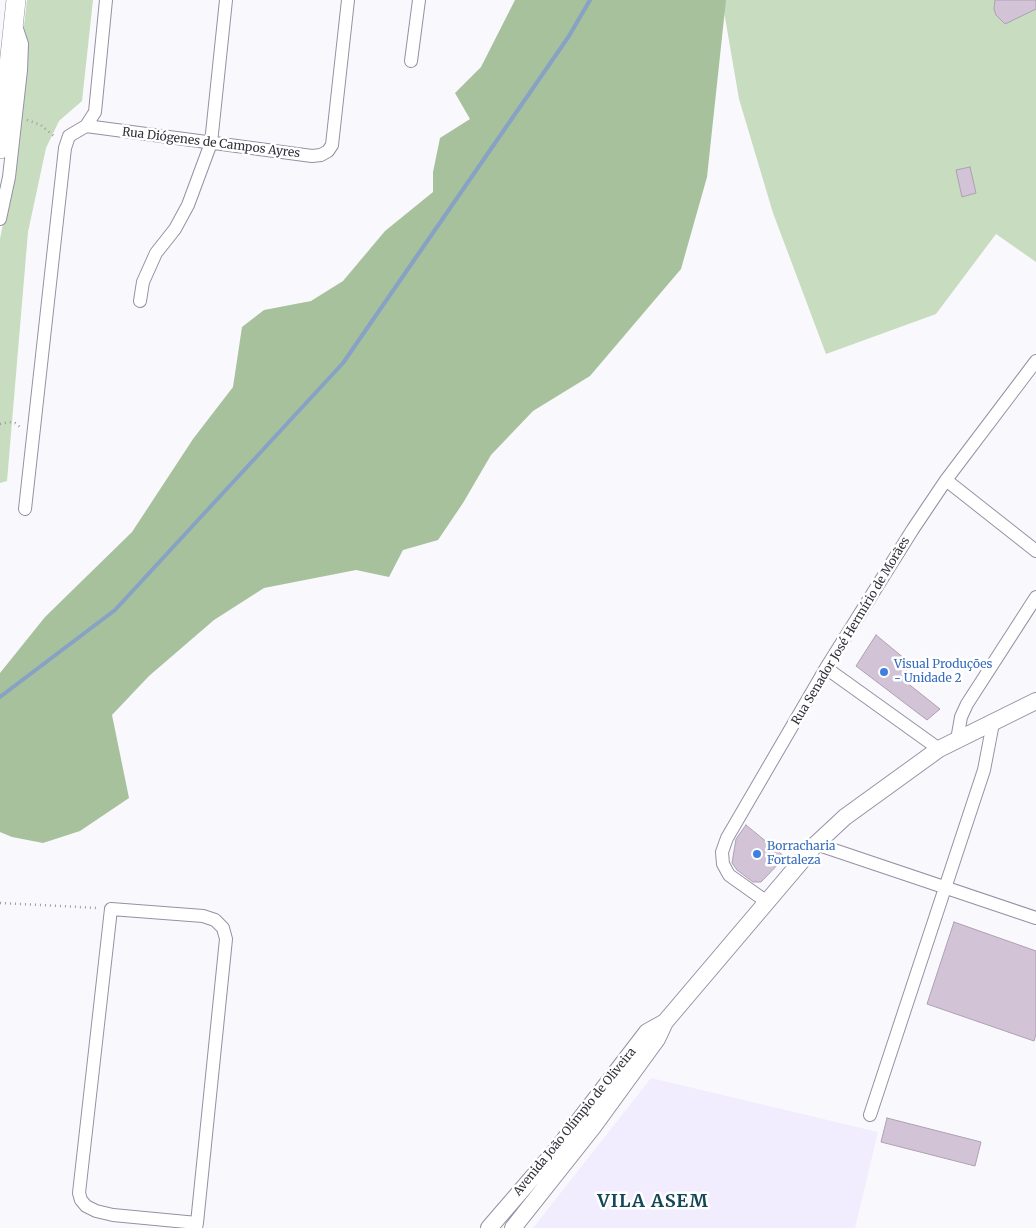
<!DOCTYPE html>
<meta charset="utf-8">
<style>
body{margin:0}
canvas{display:block;background:#f9f8fc}
</style>
<canvas width="1036" height="1228"></canvas>
<script>
const ctx = document.querySelector('canvas').getContext('2d');
ctx.lineJoin = 'round';
function fillPath(path, color) { ctx.fillStyle = color; ctx.fill(path, 'evenodd'); }
const poly = rows => new Path2D(rows.map(r => 'M' + r).join(''));
function trace(path, color, width, dash) { ctx.strokeStyle = color; ctx.lineWidth = width; ctx.lineCap = dash ? 'butt' : 'round'; ctx.setLineDash(dash || []); ctx.stroke(path); }
function drawText(font, color, halo, rows, align = 'center') {
  ctx.font = font + ' Merriweather,serif'; ctx.lineWidth = 5; ctx.setLineDash([]); ctx.textBaseline = 'middle'; ctx.strokeStyle = halo; ctx.fillStyle = color; for (const [text, x, y, turn = 0] of rows) {
    ctx.save(); ctx.translate(x, y); ctx.rotate((+turn || 0) * Math.PI / 180); ctx.textAlign = isNaN(turn) ? turn : align; if (halo) ctx.strokeText(text, 0, 0); ctx.fillText(text, 0, 0); ctx.restore();
  }
}
const built = poly([
 [651,1078,878,1132,855,1228,533,1228]
]);
const green = poly([
 [27,0,93,0,82,101,59,121,46,148,28,232,7,481,0,483,0,239,17,153,25,42,24,26],
 [722,0,1036,0,1036,262,996,234,936,314,826,354,773,213,739,99]
]);
const forest = poly([
 [515,0,726,0,707,177,681,269,590,376,533,411,491,455,463,503,438,540,403,550,389,577,356,570,264,588,214,620,149,676,112,715,129,798,80,831,43,843,12,837,0,832,0,673,45,617,132,532,193,439,233,387,242,327,264,310,311,301,343,281,385,231,433,192,433,172,440,138,470,119,455,93,481,67]
]);
const stream = poly([
 [0,697,115,610,343,363,569,36,590,0]
]);
const building = poly([
 [995,0,1036,0,1036,9,1005,24,996,15,994,9,995,0],
 [970,167,976,193,962,197,956,170,970,167],
 [876,635,911,664,901,678,940,709,927,720,856,666,876,635],
 [746,825,785,857,761,882,753,882,737,870,732,863,736,839,746,825],
 [954,922,1036,951,1036,1034,1034,1041,927,1004,954,922],
 [887,1118,981,1142,975,1166,881,1142,887,1118]
]);
const path = poly([
 [27,120,41,125,56,138],
 [0,424,9,422,15,423,21,428],
 [0,903,98,908]
]);
const minor = poly([
 [411,61,419,0],
 [86,126,312,156,321,155,328,151,332,145,348,0],
 [0,219,9,177,21,70,22,44,16,26],
 [140,301,143,282,156,253,175,229,188,205,211,143,226,0],
 [946,480,1036,551],
 [25,509,65,148,69,136,86,126,95,112,106,0],
 [826,668,939,749],
 [957,740,961,717,967,704,1036,597],
 [816,844,1036,918],
 [767,902,729,875,723,864,722,852,727,838,826,668,913,529,946,480,1036,361],
 [870,1115,984,770,993,723],
 [196,1228,197,1223,226,939,223,928,215,920,203,916,111,909,79,1193,81,1200,86,1206,96,1211,113,1215,197,1223]
]);
const major = poly([
 [489,1228,558,1148,647,1032,665,1022],
 [513,1228,593,1127,657,1039,665,1022,816,844,845,817,939,749,1036,701]
]);
const highway = poly([
 [0,149,16,0]
]);
const markers = [
 [884,672,5,"#3f7fe0"],
 [757,854,5,"#3f7fe0"]
];
const streetNames = [
 ["Rua Diógenes de Campos Ayres",211,143,7],
 ["Rua Senador José Hermírio de Morães",851,631,-59],
 ["Avenida João Olímpio de Oliveira",575,1122,-51]
];
const shopNames = [
 ["Visual Produções",894,665],
 ["- Unidade 2",894,679],
 ["Borracharia",767,847],
 ["Fortaleza",767,861]
];
const districtNames = [
 ["VILA ASEM",653,1202]
];
fillPath(built, '#f2edfe');
fillPath(green, '#c8dcc0');
fillPath(forest, '#a7c19d');
trace(stream, '#87a2c4', 4);
fillPath(building, '#d2c4d6');
trace(building, '#ada0b2', 1);
trace(minor, '#9690a4', 14);
trace(major, '#9690a4', 18);
trace(highway, '#9690a4', 20);
trace(path, '#9e9ca2', 2.5, [1, 4]);
trace(minor, '#fff', 12);
trace(major, '#fff', 16);
trace(highway, '#fff', 19);
for (const [x, y, r, color] of markers) { const dot = new Path2D(); dot.arc(x, y, r, 0, 2 * Math.PI); ctx.fillStyle = color; ctx.fill(dot); trace(dot, '#fff', 2); }
drawText('12px', '#333139', '#fff', streetNames);
drawText('12px', '#366cbe', '#fff', shopNames, 'left');
ctx.letterSpacing = '1px';
drawText('bold 18px', '#154759', '#fff', districtNames);
ctx.letterSpacing = '0px';
</script>
